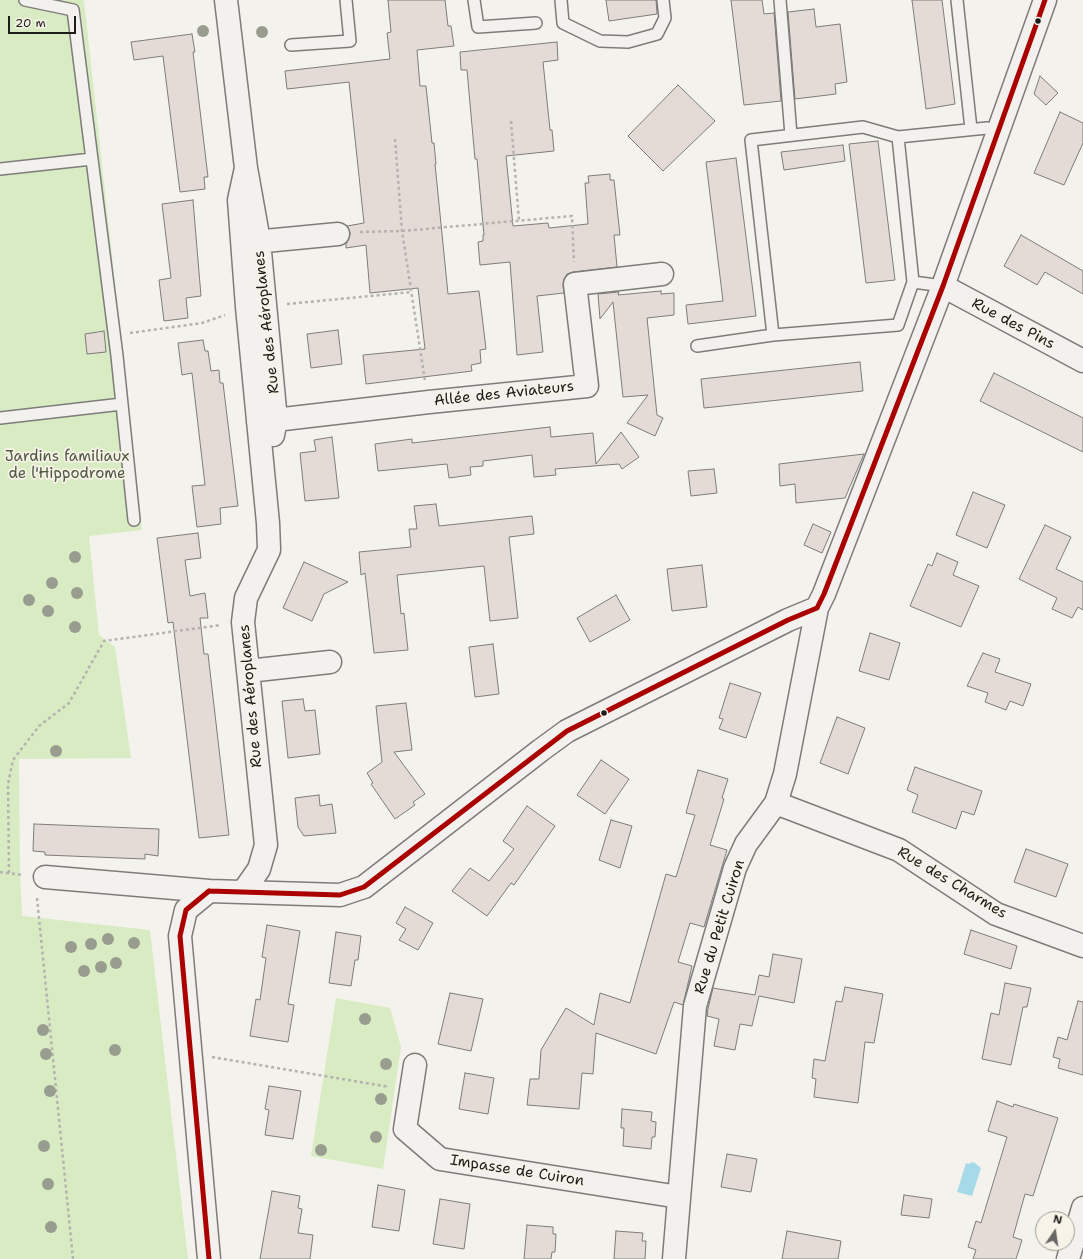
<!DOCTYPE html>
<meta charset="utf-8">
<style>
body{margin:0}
#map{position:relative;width:1083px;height:1259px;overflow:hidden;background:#f4f2ec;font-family:"Shantell Sans",sans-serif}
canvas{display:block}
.north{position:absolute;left:1035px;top:1211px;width:40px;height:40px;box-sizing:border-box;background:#f7f3e8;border:1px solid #9f9d96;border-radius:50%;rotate:13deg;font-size:11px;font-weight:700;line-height:16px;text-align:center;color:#1c1c1c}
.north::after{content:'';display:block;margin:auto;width:14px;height:18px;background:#686765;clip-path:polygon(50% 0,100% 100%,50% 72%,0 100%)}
.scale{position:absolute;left:8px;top:16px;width:68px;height:18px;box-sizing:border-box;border:2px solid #1c1c1c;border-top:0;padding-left:5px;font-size:12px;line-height:14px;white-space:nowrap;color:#1c1c1c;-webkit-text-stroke:3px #f7f3e8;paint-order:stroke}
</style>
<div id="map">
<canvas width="1083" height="1259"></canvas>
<div class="north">N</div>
<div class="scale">20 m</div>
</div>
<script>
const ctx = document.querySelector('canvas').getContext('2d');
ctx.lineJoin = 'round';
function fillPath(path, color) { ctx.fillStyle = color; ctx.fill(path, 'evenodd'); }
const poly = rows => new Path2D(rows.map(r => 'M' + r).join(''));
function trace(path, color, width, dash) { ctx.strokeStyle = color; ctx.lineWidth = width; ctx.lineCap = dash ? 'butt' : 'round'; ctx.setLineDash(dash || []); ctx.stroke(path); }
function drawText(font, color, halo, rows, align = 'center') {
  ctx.font = font + ' "Shantell Sans",sans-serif'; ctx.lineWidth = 3.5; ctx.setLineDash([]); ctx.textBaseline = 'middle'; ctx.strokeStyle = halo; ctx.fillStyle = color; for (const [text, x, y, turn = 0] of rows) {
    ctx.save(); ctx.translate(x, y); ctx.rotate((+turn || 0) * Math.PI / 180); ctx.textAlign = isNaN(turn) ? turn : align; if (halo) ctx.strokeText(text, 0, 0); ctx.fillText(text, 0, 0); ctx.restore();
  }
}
const green = poly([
 [0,0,84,0,142,530,89,536,99,635,115,647,131,758,19,759,20,874,22,916,150,930,188,1259,0,1259],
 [336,998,390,1008,401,1047,383,1169,311,1156]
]);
const water = poly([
 [972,1162,975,1163,981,1168,972,1196,957,1192,966,1163,969,1164]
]);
const building = poly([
 [388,0,445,0,448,26,451,26,454,46,417,50,420,86,426,86,432,143,434,143,436,164,435,164,448,294,479,291,486,349,480,350,481,363,471,365,472,371,366,384,363,355,425,349,418,288,370,293,366,245,346,248,346,244,349,239,350,233,347,226,364,223,349,82,287,89,285,71,390,59,387,33,391,32,388,0],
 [606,0,656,0,657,14,609,21,606,0],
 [731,0,762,0,764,14,774,13,781,101,744,105,731,0],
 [912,0,942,0,955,104,926,109,912,0],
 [814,9,816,27,840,24,847,82,835,84,836,94,795,99,788,12,814,9],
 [192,34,195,52,193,52,208,177,204,177,205,189,180,192,163,56,134,60,131,42,192,34],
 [557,42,558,60,543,62,550,130,552,130,554,151,506,156,513,226,548,223,549,228,588,224,585,183,589,183,588,176,610,174,610,180,614,180,620,235,614,235,617,267,573,272,567,274,564,279,563,285,564,293,537,296,543,352,517,355,510,262,480,265,478,242,483,241,483,235,484,235,477,159,475,159,467,70,461,70,460,52,557,42],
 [1040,76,1058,93,1046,105,1034,94,1040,76],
 [678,85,715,121,663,171,628,136,678,85],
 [1060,112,1083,123,1083,143,1064,185,1034,173,1060,112],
 [878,141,895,280,866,283,849,144,878,141],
 [843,145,845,161,784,170,781,152,843,145],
 [736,158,756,316,688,324,686,305,723,301,706,162,736,158],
 [193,200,201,296,186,298,188,318,164,321,159,280,171,278,162,204,193,200],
 [1021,235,1083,271,1083,294,1045,272,1037,285,1004,266,1021,235],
 [661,291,661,294,674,293,674,315,647,318,657,415,663,418,655,436,627,423,648,395,623,397,613,302,600,319,598,294,619,292,618,295,661,291],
 [338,330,342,364,311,368,307,334,338,330],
 [104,331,106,352,87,354,85,334,104,331],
 [203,340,205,351,208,351,211,371,219,370,220,383,223,383,238,506,220,508,221,524,197,527,192,486,205,485,192,373,182,375,178,343,203,340],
 [860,362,863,391,704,408,701,379,860,362],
 [994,373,1083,418,1083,452,980,401,994,373],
 [550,427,551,437,593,433,596,464,621,432,639,457,622,469,619,464,555,469,556,475,534,477,532,455,483,461,483,466,470,467,471,475,449,478,447,464,378,471,375,444,412,439,412,443,550,427],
 [332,437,339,498,305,501,300,453,316,451,314,440,332,437],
 [864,454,845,498,796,503,795,484,780,486,779,464,864,454],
 [714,469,717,493,691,496,688,471,714,469],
 [973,492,1005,505,987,548,956,535,973,492],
 [436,504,439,526,532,516,534,534,509,537,518,618,490,621,484,566,397,575,401,614,404,613,408,650,374,653,365,573,361,575,359,552,411,547,409,529,417,529,414,506,436,504],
 [813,524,831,532,822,553,804,545,813,524],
 [1045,525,1071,537,1056,569,1083,582,1083,610,1078,607,1072,618,1052,609,1057,598,1019,579,1045,525],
 [198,533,201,558,185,560,190,596,205,593,208,618,200,618,204,654,208,654,229,835,199,838,173,622,168,623,157,538,198,533],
 [937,553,958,562,953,575,979,586,961,627,910,606,928,564,932,566,937,553],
 [304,562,348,582,324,594,312,621,283,608,304,562],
 [702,565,707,607,672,611,667,569,702,565],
 [616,595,630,620,590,642,577,618,616,595],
 [870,633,900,643,889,680,859,671,870,633],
 [493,644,499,694,475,697,469,647,493,644],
 [983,653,1000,659,995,672,1031,684,1023,706,1010,701,1006,710,985,702,988,693,967,686,983,653],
 [730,683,761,693,746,738,719,729,723,719,719,718,730,683],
 [303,699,305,711,315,710,320,754,288,758,282,701,303,699],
 [406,703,412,750,394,752,425,794,413,802,415,805,395,819,371,784,373,783,367,773,382,762,376,706,406,703],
 [837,717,865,728,848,774,820,763,837,717],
 [601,760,629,779,605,814,577,795,601,760],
 [915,767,982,791,974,815,962,811,956,829,912,812,918,795,907,790,915,767],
 [698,770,728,779,722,798,724,799,710,845,727,850,704,927,690,923,678,962,692,966,683,1005,674,1002,656,1054,596,1033,593,1074,582,1073,579,1109,527,1105,530,1079,539,1079,541,1050,566,1008,594,1025,600,993,630,1003,666,874,676,877,695,815,686,813,698,770],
 [319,795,320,806,332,804,336,833,304,836,298,827,295,798,319,795],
 [527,806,555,826,514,885,511,883,487,916,452,891,470,868,489,881,514,849,503,841,527,806],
 [611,820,632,826,620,868,599,860,611,820],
 [34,824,159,829,158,856,145,854,145,859,45,855,45,852,33,851,34,824],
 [1026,849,1068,864,1056,897,1014,882,1026,849],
 [405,907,433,923,418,950,399,940,406,929,396,923,405,907],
 [267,925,300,931,288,1004,294,1005,288,1042,250,1036,256,999,260,1000,266,958,262,957,267,925],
 [971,930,1017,946,1011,969,964,954,971,930],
 [336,932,361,936,358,960,355,960,351,986,329,983,336,932],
 [773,954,802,959,794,1003,759,996,752,1026,740,1024,735,1050,714,1046,719,1019,707,1016,708,1013,707,1013,713,988,755,995,759,975,769,977,773,954],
 [1005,983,1031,988,1027,1007,1023,1007,1011,1065,982,1059,991,1013,999,1015,1005,983],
 [845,987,883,994,874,1043,865,1042,858,1103,814,1097,816,1079,812,1078,814,1059,825,1061,836,1001,842,1002,845,987],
 [450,993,483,999,471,1051,438,1044,450,993],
 [1078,1001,1083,1002,1083,1075,1058,1068,1060,1059,1053,1057,1058,1037,1067,1040,1078,1001],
 [465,1073,494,1078,488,1114,459,1109,465,1073],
 [269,1086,301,1091,293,1139,265,1135,269,1110,265,1109,269,1086],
 [997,1101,1013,1107,1014,1104,1058,1118,1033,1196,1025,1194,1013,1237,1022,1240,1016,1259,973,1259,976,1250,968,1247,976,1221,981,1223,1007,1137,988,1131,997,1101],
 [622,1109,652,1112,651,1121,656,1122,655,1137,652,1137,651,1149,623,1146,624,1128,621,1128,622,1109],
 [727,1154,757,1159,751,1192,721,1187,727,1154],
 [378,1185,405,1190,399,1231,372,1227,378,1185],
 [272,1191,300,1196,298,1208,302,1209,298,1233,313,1235,310,1259,260,1259,272,1191],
 [904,1195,932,1199,929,1218,901,1215,904,1195],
 [440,1199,470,1204,464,1249,433,1244,440,1199],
 [527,1225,553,1227,553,1234,556,1234,555,1252,552,1252,551,1259,524,1259,527,1225],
 [616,1231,643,1233,642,1241,646,1241,645,1259,614,1259,616,1231],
 [787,1231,841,1241,838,1259,782,1259,787,1231]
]);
const path = poly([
 [511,121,519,221],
 [395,139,402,231,425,381],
 [360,232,402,231,572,216,574,262],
 [287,304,412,292],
 [130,333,202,323,225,315],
 [0,872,23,875],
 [9,873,8,784,13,760,39,726,69,703,104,641,221,625],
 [37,898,73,1259],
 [212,1057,389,1087]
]);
const lane = poly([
 [25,0,73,10,117,356,134,520],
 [474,0,478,27,536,23],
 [561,0,563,23,600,41,628,42,657,34,665,18,663,0],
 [780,0,791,135],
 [957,0,971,129],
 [291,45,350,41,346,0],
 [898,137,913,282,943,286],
 [0,169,92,159],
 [773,335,751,140,863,127,898,137,987,128,998,132],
 [697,346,773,335,898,325,913,282],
 [0,418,122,404]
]);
const street = poly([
 [226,0,246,168,259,241,276,420,273,435],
 [244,243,338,234],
 [943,286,1083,361],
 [258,422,429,402,587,386,575,284,662,274],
 [248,671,330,662],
 [776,803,899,850,996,914,1083,946],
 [45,877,209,891,340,895,364,887,541,750,567,731,788,620,817,608],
 [243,892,259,869,266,845,243,622,246,598,269,550,268,523,247,307,239,200,246,168],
 [415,1065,405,1129,440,1159,679,1197],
 [209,1259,180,936,186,910,209,891],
 [674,1259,695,1006,735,868,746,844,776,803,785,774,817,608,824,594,943,286,1045,0],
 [1068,1259,1083,1208]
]);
const bus1 = poly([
 [817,608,824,594,943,286,1045,0],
 [209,891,340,895,364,887,567,731,788,620,817,608],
 [209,891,186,910,180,936,209,1259]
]);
const trees = [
 [203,31],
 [262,32],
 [75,557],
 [52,583],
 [77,593],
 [29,600],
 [48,611],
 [75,627],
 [56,751],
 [108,939],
 [134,943],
 [91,944],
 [71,947],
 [116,963],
 [101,967],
 [84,971],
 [365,1019],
 [43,1030],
 [115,1050],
 [46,1054],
 [386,1064],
 [50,1091],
 [381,1099],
 [376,1137],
 [44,1146],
 [321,1150],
 [48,1184],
 [51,1227]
];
const markers = [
 [1038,21,3.5,"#1c1c1c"],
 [604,713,3.5,"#1c1c1c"]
];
const streetNames = [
 ["Rue des Aéroplanes",267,322,-96],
 ["Rue des Pins",1013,324,28],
 ["Allée des Aviateurs",504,394,-6],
 ["Rue des Aéroplanes",251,696,-95],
 ["Rue des Charmes",952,883,31],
 ["Rue du Petit Cuiron",720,927,-73],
 ["Impasse de Cuiron",517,1171,9]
];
const parkNames = [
 ["Jardins familiaux",67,457],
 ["de l'Hippodrome",67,474]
];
fillPath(green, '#d8ebc2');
fillPath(water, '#a7dae8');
fillPath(building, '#e5dbd6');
trace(building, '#7d7c7a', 1);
trace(lane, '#7d7c7a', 14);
trace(street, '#7d7c7a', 25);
trace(path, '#b4b3b0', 2.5, [3, 3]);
trace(lane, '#f2f1ed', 11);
trace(street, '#f2f1ed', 22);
trace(bus1, '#a00', 5);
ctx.fillStyle = '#999d8f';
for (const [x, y] of trees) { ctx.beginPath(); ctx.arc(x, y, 6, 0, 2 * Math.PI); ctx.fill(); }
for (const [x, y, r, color] of markers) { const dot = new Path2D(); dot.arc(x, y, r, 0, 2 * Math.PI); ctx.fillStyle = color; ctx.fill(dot); trace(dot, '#f7f3e8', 1.5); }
drawText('15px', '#1c1c1c', '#f7f3e8', streetNames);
drawText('15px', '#4e5843', '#f7f3e8', parkNames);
</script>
